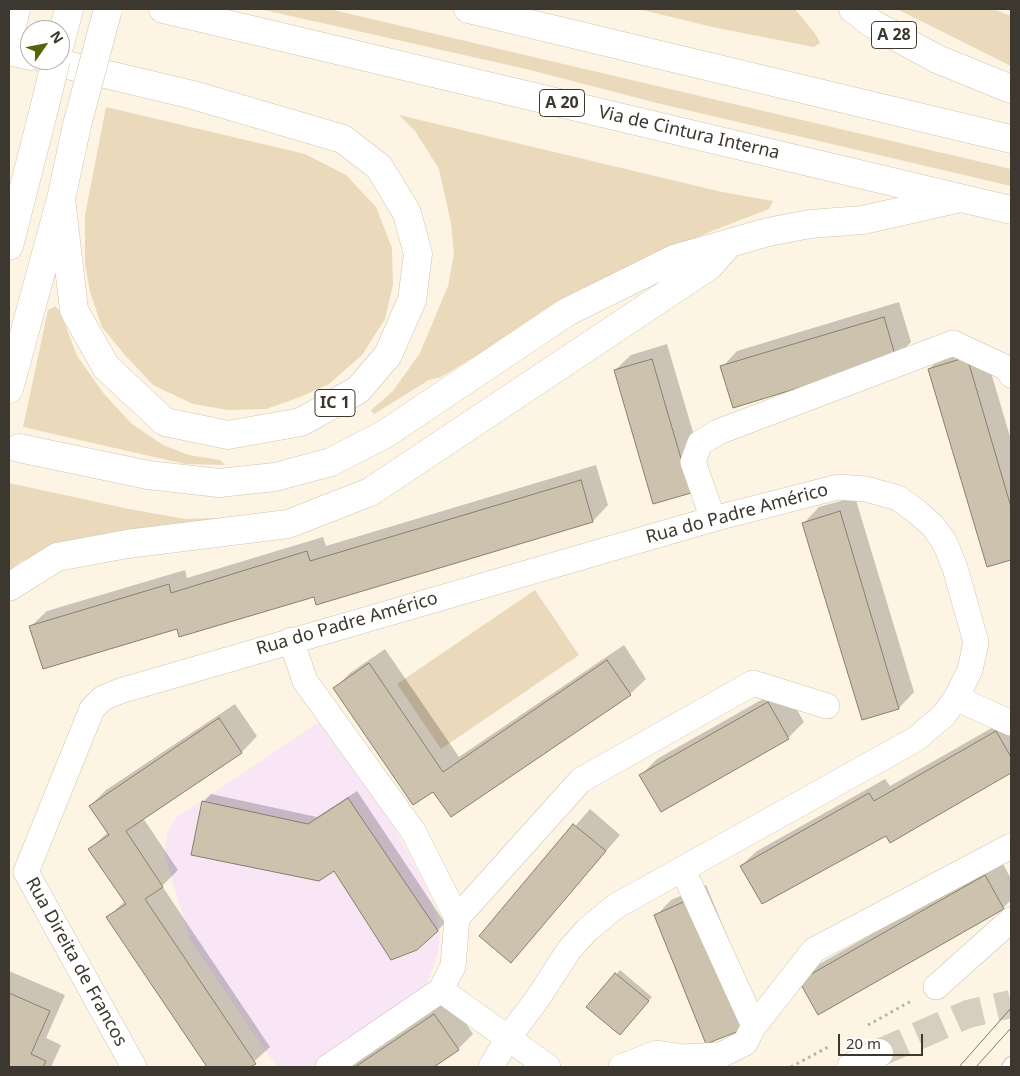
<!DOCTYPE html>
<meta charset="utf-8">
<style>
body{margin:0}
#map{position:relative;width:1020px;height:1076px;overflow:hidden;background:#fef4e4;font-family:"Noto Sans",sans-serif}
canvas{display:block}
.frame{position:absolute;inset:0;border:10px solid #3c372f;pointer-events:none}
.north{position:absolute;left:20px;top:20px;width:50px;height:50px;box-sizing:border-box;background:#fff;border:1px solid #b1afac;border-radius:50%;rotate:57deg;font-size:14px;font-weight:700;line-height:20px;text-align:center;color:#3c372f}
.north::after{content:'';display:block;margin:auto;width:18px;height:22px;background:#54640a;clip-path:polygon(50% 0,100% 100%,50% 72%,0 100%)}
.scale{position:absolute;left:838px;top:1034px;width:85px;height:22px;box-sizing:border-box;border:2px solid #3c372f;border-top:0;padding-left:6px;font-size:15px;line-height:18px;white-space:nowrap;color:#3c372f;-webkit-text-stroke:4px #fff;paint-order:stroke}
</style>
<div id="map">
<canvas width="1020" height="1076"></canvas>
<div class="frame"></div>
<div class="north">N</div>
<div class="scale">20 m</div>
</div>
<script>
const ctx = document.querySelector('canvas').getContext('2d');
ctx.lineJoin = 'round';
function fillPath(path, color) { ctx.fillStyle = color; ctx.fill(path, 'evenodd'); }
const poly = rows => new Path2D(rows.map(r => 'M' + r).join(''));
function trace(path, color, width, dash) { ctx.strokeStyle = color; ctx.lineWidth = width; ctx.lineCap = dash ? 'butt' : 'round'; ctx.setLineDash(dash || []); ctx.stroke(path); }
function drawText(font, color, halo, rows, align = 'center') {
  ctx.font = font + ' "Noto Sans",sans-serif'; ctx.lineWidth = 4; ctx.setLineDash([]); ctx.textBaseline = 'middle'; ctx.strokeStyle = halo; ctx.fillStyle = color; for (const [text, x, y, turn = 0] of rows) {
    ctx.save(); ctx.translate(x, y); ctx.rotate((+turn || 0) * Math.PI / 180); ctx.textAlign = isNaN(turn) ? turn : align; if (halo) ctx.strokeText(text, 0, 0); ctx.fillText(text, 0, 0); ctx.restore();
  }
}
const education = poly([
 [319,722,393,826,424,883,437,918,440,934,438,953,425,988,318,1067,277,1067,190,940,165,855,167,834,176,818]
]);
const green = poly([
 [260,9,329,9,1011,169,1011,186,661,104,526,69],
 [638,9,795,9,816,35,820,43,814,47,717,28],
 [897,9,993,9,1011,16,1011,66],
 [106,107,305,154,346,175,376,207,392,248,393,285,385,319,362,355,329,384,300,397,266,409,228,410,193,404,153,385,124,354,102,327,90,292,85,263,85,215],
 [399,115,722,192,773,201,769,209,712,231,605,278,441,377,429,380,374,414,371,410,393,391,420,353,448,286,454,254,451,223,439,169,415,131],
 [55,306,60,311,77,356,104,394,132,424,163,445,189,455,220,460,225,465,185,464,23,427,48,310],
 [9,483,129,509,185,519,251,517,48,549,20,562,9,571],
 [535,590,579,655,441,749,397,684]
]);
const shadow = poly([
 [899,302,911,342,896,357,722,367,737,351],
 [982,342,1011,440,1011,558,988,565,929,369,945,353],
 [667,344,706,476,691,492,615,370,631,355],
 [596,465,608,505,593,521,315,595,178,627,31,626,47,611,185,570,187,578,323,537,326,546],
 [855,497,914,692,899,708,863,719,804,523,819,507],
 [624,645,646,679,630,694,434,790,335,688,350,673,385,649,459,757],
 [784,687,804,722,788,738,661,810,641,775,657,759],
 [235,704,257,736,242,752,143,818,178,870,162,886,270,1047,248,1067,209,1067,108,917,125,901,90,849,108,832,90,806,106,790],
 [1011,717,1011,772,890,841,886,834,741,866,757,851,885,779,890,786],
 [357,791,445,923,437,931,334,869,203,802,211,794,317,817],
 [590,809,620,835,511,961,481,935],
 [1001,860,1011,879,1011,900,1003,908,800,981,816,966],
 [706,885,759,1012,656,916,671,900],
 [620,970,652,997,624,1030,588,1007],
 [9,971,65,995,46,1038,61,1045,51,1067,9,1067],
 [450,999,473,1034,458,1049,432,1067,349,1067]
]);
const building = poly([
 [884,317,896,358,733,408,720,366,884,317],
 [967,357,1011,507,1011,560,987,567,928,369,967,357],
 [652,359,691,493,653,504,614,370,652,359],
 [581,480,593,522,316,605,314,597,179,637,177,629,43,669,29,626,169,584,171,593,307,551,310,561,581,480],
 [840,511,899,709,862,720,802,523,840,511],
 [607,660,631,695,451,817,433,792,413,805,333,688,369,663,443,772,607,660],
 [768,702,789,739,661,812,639,775,768,702],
 [219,718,242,753,126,831,163,887,145,899,256,1064,250,1067,207,1067,106,917,126,904,88,849,109,835,89,806,219,718],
 [996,731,1011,757,1011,773,890,843,886,836,762,904,740,866,869,793,874,801,996,731],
 [348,798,438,931,417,950,391,960,334,871,319,881,191,855,202,801,308,824,348,798],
 [573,824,606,851,511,963,479,936,573,824],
 [985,875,1004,909,818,1015,799,981,985,875],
 [690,899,744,1029,706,1044,654,915,690,899],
 [615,973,649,1001,620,1035,586,1007,615,973],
 [9,993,50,1011,31,1054,46,1061,43,1067,9,1067,9,993],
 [434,1014,459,1050,434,1067,355,1067,434,1014]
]);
const secondaryTunnel = poly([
 [879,1053,968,1014,1011,1004]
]);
const path = poly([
 [868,1025,913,1000],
 [791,1067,830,1046]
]);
const service = poly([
 [1008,1067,1011,1063]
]);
const minor = poly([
 [713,519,693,462,700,443,718,432,953,343,1009,369,1011,375],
 [291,640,305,681,413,831,457,918,453,966,441,990,328,1067],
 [956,698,1011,723],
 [683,870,754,1026],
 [26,872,92,709,103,698,120,691,713,519,838,487,866,489,898,498,916,511,933,526,945,543,955,568,976,642,970,670,956,698,944,715,916,739,616,906,587,930,569,950,538,998,508,1038,491,1067],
 [26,872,134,1067],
 [457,918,581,780,753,683,827,706],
 [936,987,1011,920],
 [441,990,548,1067],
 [621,1067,657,1053,683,1057,721,1055,745,1043,754,1026,814,950,1011,846]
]);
const secondary = poly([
 [851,1067,879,1053]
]);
const motorway = poly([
 [163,9,1011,210],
 [468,9,1011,139],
 [853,9,873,24,937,59,1011,89],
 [9,38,16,9],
 [60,44,69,9],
 [9,51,30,56],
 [46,60,193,95,343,139,379,167,407,213,418,254,412,300,388,355,358,390,301,422,228,435,165,422,106,367,74,310,61,199],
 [9,246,43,113],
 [9,389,61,199,77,125],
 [19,448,148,475,219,483,275,477,331,462,385,434,567,312,674,259,768,232,810,224,863,220,960,198],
 [9,587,57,557,127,544,288,524,370,492,709,266,725,248]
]);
const tram = poly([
 [959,1067,1011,1008],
 [976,1067,1011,1028]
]);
const motorwayBridge = poly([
 [43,113,56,60],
 [77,125,108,9]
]);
const shields = [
 [894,35,45],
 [562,103,45],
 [335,403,40]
];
const shieldNames = [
 ["A 28",894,35],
 ["A 20",562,103],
 ["IC 1",335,403]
];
const streetNames = [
 ["Via de Cintura Interna",689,133,13],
 ["Rua do Padre Américo",737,514,-15],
 ["Rua do Padre Américo",347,624,-16],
 ["Rua Direita de Francos",76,962,61]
];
fillPath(education, '#f8e5f6');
fillPath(green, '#ead9bb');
fillPath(shadow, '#0003');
fillPath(building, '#cdc2ae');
trace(building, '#8a7f6c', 1);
trace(secondaryTunnel, '#d7cec0', 28, [28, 14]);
trace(service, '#cfc4af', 14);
trace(minor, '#cfc4af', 26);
trace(secondary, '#cfc4af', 29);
trace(motorway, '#cfc4af', 29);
trace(path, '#bab1a4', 3, [2.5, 4]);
trace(service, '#fff', 12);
trace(minor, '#fff', 25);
trace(secondary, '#fff', 28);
trace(motorway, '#fff', 28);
trace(tram, '#80796e', 1);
trace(motorwayBridge, '#cfc4af', 29, []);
trace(motorwayBridge, '#fff', 28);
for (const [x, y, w] of shields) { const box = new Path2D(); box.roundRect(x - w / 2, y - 13.5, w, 27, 4); ctx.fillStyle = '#fff'; ctx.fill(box); trace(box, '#3c372f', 1); }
drawText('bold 16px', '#3c372f', null, shieldNames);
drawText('18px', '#3c372f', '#fff', streetNames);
</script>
